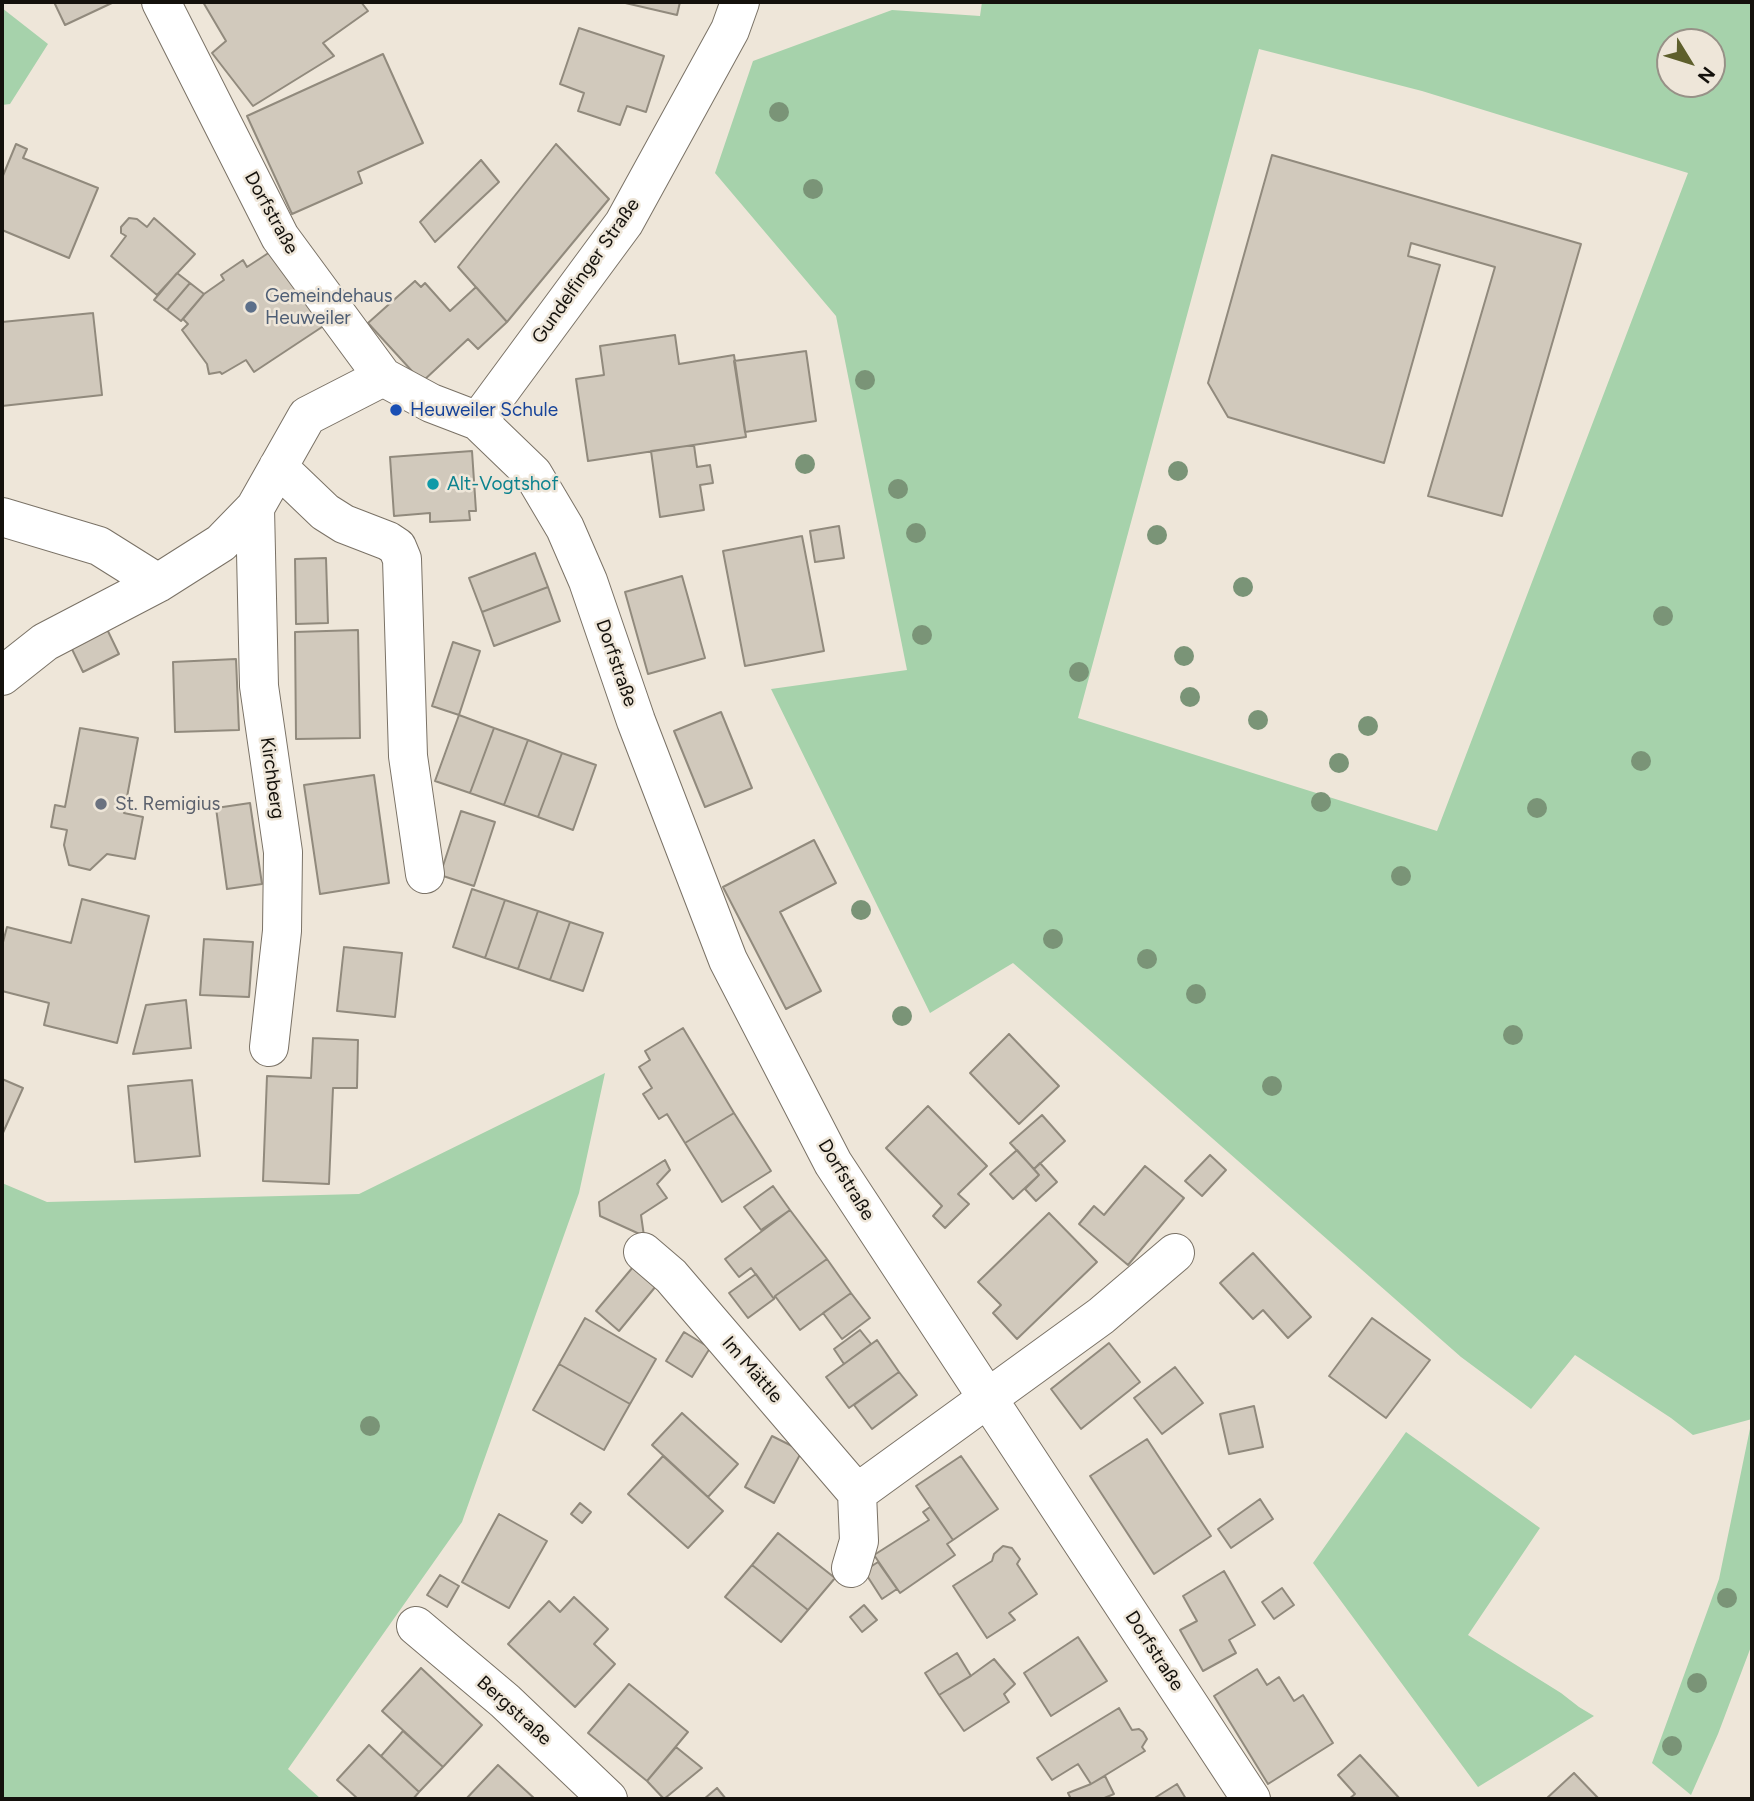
<!DOCTYPE html>
<meta charset="utf-8">
<style>
body{margin:0}
#map{position:relative;width:1754px;height:1801px;overflow:hidden;background:#eee6d9;font-family:Figtree,sans-serif}
canvas{display:block}
.frame{position:absolute;inset:0;border:4px solid #14110c;pointer-events:none}
.north{position:absolute;left:1656px;top:28px;width:70px;height:70px;box-sizing:border-box;background:#eee6d9;border:2px solid #979187;border-radius:50%;rotate:128deg;font-size:19px;font-weight:700;line-height:28px;text-align:center;color:#14110c}
.north::after{content:'';display:block;margin:auto;width:24px;height:32px;background:#5e5f2c;clip-path:polygon(50% 0,100% 100%,50% 72%,0 100%)}
</style>
<div id="map">
<canvas width="1754" height="1801"></canvas>
<div class="frame"></div>
<div class="north">N</div>
</div>
<script>
const ctx = document.querySelector('canvas').getContext('2d');
ctx.lineJoin = 'round';
function fillPath(path, color) { ctx.fillStyle = color; ctx.fill(path, 'evenodd'); }
const poly = rows => new Path2D(rows.map(r => 'M' + r).join(''));
function trace(path, color, width, dash) { ctx.strokeStyle = color; ctx.lineWidth = width; ctx.lineCap = dash ? 'butt' : 'round'; ctx.setLineDash(dash || []); ctx.stroke(path); }
function drawText(font, color, halo, rows, align = 'center') {
  ctx.font = font + ' Figtree,sans-serif'; ctx.lineWidth = 5; ctx.setLineDash([]); ctx.textBaseline = 'middle'; ctx.strokeStyle = halo; ctx.fillStyle = color; for (const [text, x, y, turn = 0] of rows) {
    ctx.save(); ctx.translate(x, y); ctx.rotate((+turn || 0) * Math.PI / 180); ctx.textAlign = isNaN(turn) ? turn : align; if (halo) ctx.strokeText(text, 0, 0); ctx.fillText(text, 0, 0); ctx.restore();
  }
}
const green = poly([
 [982,2,1752,2,1752,1644,1718,1734,1691,1795,1652,1763,1719,1579,1752,1419,1693,1435,1671,1418,1575,1355,1531,1409,1461,1357,1013,963,930,1013,771,689,907,670,836,316,715,173,753,61,892,10,980,16],
 [1670,42,1712,42,1712,84,1670,84],
 [1259,49,1422,91,1688,173,1437,831,1078,718],
 [2,8,48,44,10,104,2,105],
 [605,1073,579,1193,462,1522,288,1769,321,1799,2,1799,2,1183,47,1202,359,1194],
 [1406,1432,1540,1528,1468,1635,1561,1693,1579,1707,1594,1716,1478,1787,1313,1563]
]);
const building = poly([
 [54,2,114,2,65,25,54,2],
 [203,2,361,2,368,11,323,43,334,56,253,106,212,53,226,41,203,2],
 [621,2,680,2,677,15,621,2],
 [579,28,664,56,646,112,627,106,620,125,578,111,584,93,560,84,579,28],
 [383,54,423,143,358,172,362,183,292,214,247,116,383,54],
 [16,144,27,149,23,158,98,188,69,258,2,230,2,178,16,144],
 [556,144,609,199,507,322,458,267,556,144],
 [1272,155,1581,244,1502,516,1428,496,1495,267,1411,243,1408,256,1440,265,1384,463,1228,417,1208,383,1272,155],
 [481,160,499,182,435,242,420,222,481,160],
 [129,218,137,219,147,227,154,218,195,254,157,295,111,256,126,236,121,233,121,227,129,218],
 [273,250,322,327,254,372,246,360,222,374,220,372,209,374,207,364,182,330,188,324,183,319,204,294,224,280,221,275,243,260,247,267,273,250],
 [177,273,190,283,167,310,154,300,177,273],
 [415,281,421,287,425,283,450,311,476,287,507,322,478,349,468,339,422,382,368,323,415,281],
 [190,283,204,294,181,321,167,310,190,283],
 [93,313,102,395,2,406,2,322,93,313],
 [675,335,679,364,734,355,746,437,588,461,576,379,604,375,600,346,675,335],
 [806,351,816,421,745,432,734,361,806,351],
 [694,445,697,467,710,465,713,483,700,485,704,510,660,517,651,451,694,445],
 [472,451,476,511,469,511,470,520,430,522,430,513,394,516,390,457,472,451],
 [839,526,844,558,815,562,810,531,839,526],
 [802,536,824,651,745,666,723,551,802,536],
 [535,553,548,587,482,612,469,578,535,553],
 [326,558,328,623,296,624,295,559,326,558],
 [682,576,705,658,648,674,625,592,682,576],
 [548,587,560,621,494,646,482,612,548,587],
 [105,625,119,654,83,672,69,643,105,625],
 [358,630,360,738,296,739,295,632,358,630],
 [453,642,480,651,459,715,432,706,453,642],
 [236,659,239,730,175,732,173,662,236,659],
 [721,712,752,788,705,807,674,731,721,712],
 [459,715,494,728,470,793,435,781,459,715],
 [80,728,138,738,124,813,143,817,135,859,107,854,90,870,69,865,64,845,67,830,51,827,55,805,65,807,80,728],
 [494,728,528,740,504,805,470,793,494,728],
 [528,740,562,753,538,817,504,805,528,740],
 [562,753,596,765,573,830,538,817,562,753],
 [374,775,389,883,320,894,304,785,374,775],
 [250,803,262,884,227,889,216,808,250,803],
 [461,811,495,822,474,886,440,875,461,811],
 [814,840,836,883,780,912,821,991,786,1009,723,887,814,840],
 [472,889,505,900,485,958,453,947,472,889],
 [82,899,149,916,117,1043,44,1025,49,1003,2,991,2,946,7,927,71,943,82,899],
 [505,900,538,911,518,969,485,958,505,900],
 [538,911,570,922,550,980,518,969,538,911],
 [570,922,603,933,583,991,550,980,570,922],
 [204,939,253,942,249,997,200,995,204,939],
 [344,947,402,953,395,1017,337,1011,344,947],
 [186,1000,191,1048,133,1054,146,1005,186,1000],
 [683,1028,734,1113,685,1143,667,1114,659,1119,643,1094,652,1088,639,1067,650,1060,645,1051,683,1028],
 [1009,1034,1059,1086,1019,1124,970,1073,1009,1034],
 [313,1038,358,1040,357,1088,333,1088,329,1184,263,1181,267,1076,311,1078,313,1038],
 [2,1079,23,1088,2,1135,2,1079],
 [192,1080,200,1156,135,1162,128,1086,192,1080],
 [928,1106,987,1166,958,1194,969,1204,945,1228,933,1216,942,1206,886,1148,928,1106],
 [734,1113,771,1171,722,1202,685,1143,734,1113],
 [1042,1115,1065,1141,1034,1169,1010,1143,1042,1115],
 [1017,1150,1039,1175,1013,1199,990,1174,1017,1150],
 [1210,1155,1226,1170,1202,1196,1185,1181,1210,1155],
 [665,1160,670,1170,657,1184,667,1198,641,1215,644,1236,600,1216,599,1202,665,1160],
 [1040,1163,1057,1182,1036,1201,1025,1189,1039,1175,1034,1169,1040,1163],
 [1145,1166,1184,1198,1128,1265,1079,1224,1094,1206,1104,1215,1145,1166],
 [773,1186,790,1210,761,1230,744,1207,773,1186],
 [790,1210,827,1259,775,1296,774,1299,751,1268,739,1277,725,1259,790,1210],
 [1049,1213,1097,1262,1017,1339,993,1313,1001,1305,978,1282,1049,1213],
 [1253,1253,1311,1317,1288,1338,1263,1310,1253,1319,1220,1283,1253,1253],
 [827,1259,851,1293,800,1330,775,1296,827,1259],
 [633,1267,656,1286,619,1331,596,1311,633,1267],
 [756,1274,774,1299,748,1318,729,1293,756,1274],
 [851,1293,870,1318,842,1339,823,1313,851,1293],
 [585,1318,656,1359,630,1404,559,1364,585,1318],
 [1372,1318,1430,1360,1386,1418,1329,1376,1372,1318],
 [860,1330,871,1344,844,1364,834,1349,860,1330],
 [684,1332,710,1348,692,1377,666,1361,684,1332],
 [877,1340,899,1372,849,1408,826,1377,877,1340],
 [1109,1343,1140,1382,1081,1429,1051,1389,1109,1343],
 [559,1364,630,1404,604,1450,533,1410,559,1364],
 [1175,1367,1203,1403,1162,1434,1134,1398,1175,1367],
 [899,1372,917,1395,872,1429,854,1405,899,1372],
 [1254,1406,1263,1447,1229,1454,1220,1414,1254,1406],
 [682,1413,738,1464,708,1497,652,1445,682,1413],
 [772,1436,802,1451,774,1503,745,1487,772,1436],
 [1147,1439,1211,1536,1154,1574,1090,1476,1147,1439],
 [663,1456,723,1511,688,1548,628,1494,663,1456],
 [961,1456,998,1509,953,1540,916,1486,961,1456],
 [1260,1499,1273,1519,1231,1548,1218,1529,1260,1499],
 [580,1503,591,1512,582,1523,571,1514,580,1503],
 [930,1507,953,1540,947,1544,955,1555,900,1593,874,1555,929,1520,923,1512,930,1507],
 [499,1514,547,1541,509,1608,462,1582,499,1514],
 [778,1533,835,1578,808,1610,752,1565,778,1533],
 [1003,1546,1012,1548,1020,1559,1017,1564,1037,1594,1009,1613,1015,1620,987,1638,953,1586,992,1561,994,1554,1003,1546],
 [878,1562,897,1589,882,1599,864,1571,878,1562],
 [752,1565,808,1610,781,1642,725,1597,752,1565],
 [1224,1571,1255,1625,1229,1640,1236,1653,1203,1671,1180,1630,1197,1621,1183,1596,1224,1571],
 [440,1575,459,1586,447,1607,427,1595,440,1575],
 [1282,1588,1294,1605,1274,1619,1262,1602,1282,1588],
 [574,1597,608,1629,594,1644,615,1664,575,1707,508,1644,549,1601,560,1612,574,1597],
 [864,1605,877,1620,862,1632,850,1617,864,1605],
 [1078,1637,1107,1681,1051,1716,1024,1673,1078,1637],
 [957,1653,971,1676,939,1695,925,1673,957,1653],
 [994,1659,1015,1684,1004,1694,1009,1702,964,1731,939,1695,972,1675,994,1659],
 [421,1668,482,1725,443,1767,382,1711,421,1668],
 [1257,1669,1267,1685,1279,1677,1294,1701,1303,1695,1333,1743,1268,1784,1214,1696,1257,1669],
 [629,1684,688,1732,647,1781,588,1733,629,1684],
 [1119,1708,1132,1730,1139,1729,1143,1732,1147,1739,1142,1747,1145,1751,1091,1784,1078,1764,1052,1780,1037,1758,1119,1708],
 [403,1731,443,1767,419,1792,381,1756,403,1731],
 [369,1745,419,1792,413,1799,358,1799,337,1780,369,1745],
 [676,1747,702,1768,664,1799,647,1781,676,1747],
 [1360,1755,1400,1799,1349,1799,1355,1794,1338,1775,1360,1755],
 [498,1765,535,1799,466,1799,498,1765],
 [1574,1773,1599,1799,1546,1799,1574,1773],
 [1105,1776,1114,1794,1102,1799,1071,1799,1068,1793,1091,1784,1105,1776],
 [1177,1784,1186,1799,1153,1799,1177,1784],
 [717,1788,726,1799,704,1799,717,1788]
]);
const minor = poly([
 [161,2,280,237,383,377,431,403,478,421,533,474,565,528,588,581,636,721,728,960,833,1163,1251,1799],
 [478,421,624,223,730,30,740,2],
 [278,467,325,512,344,524,388,541,397,547,402,559,408,756,425,874],
 [255,508,259,686,283,852,282,931,269,1047],
 [2,517,99,546,158,583],
 [2,676,45,642,158,583,221,543,255,508,307,416,383,377],
 [643,1252,671,1276,857,1493,1101,1316,1175,1253],
 [851,1568,859,1541,857,1493],
 [416,1626,505,1701,608,1799]
]);
const trees = [
 [779,112],
 [813,189],
 [865,380],
 [805,464],
 [1178,471],
 [898,489],
 [916,533],
 [1157,535],
 [1243,587],
 [1663,616],
 [922,635],
 [1184,656],
 [1079,672],
 [1190,697],
 [1258,720],
 [1368,726],
 [1641,761],
 [1339,763],
 [1321,802],
 [1537,808],
 [1401,876],
 [861,910],
 [1053,939],
 [1147,959],
 [1196,994],
 [902,1016],
 [1513,1035],
 [1272,1086],
 [370,1426],
 [1727,1598],
 [1697,1683],
 [1672,1746]
];
const markers = [
 [251,307,7,"#5c6f8a"],
 [396,410,7,"#1a4fb4"],
 [433,484,7,"#0f9aa8"],
 [101,804,7,"#6b7280"]
];
const streetNames = [
 ["Dorfstraße",271,213,61],
 ["Gundelfinger Straße",586,271,-55],
 ["Dorfstraße",616,663,71],
 ["Kirchberg",272,778,82],
 ["Dorfstraße",846,1180,59],
 ["Im Mättle",752,1370,49],
 ["Dorfstraße",1154,1651,57],
 ["Bergstraße",514,1711,42]
];
const serviceNames = [
 ["Gemeindehaus",265,296],
 ["Heuweiler",265,318]
];
const transitNames = [
 ["Heuweiler Schule",410,410]
];
const cultureNames = [
 ["Alt-Vogtshof",447,484]
];
const worshipNames = [
 ["St. Remigius",115,804]
];
fillPath(green, '#a6d2ab');
fillPath(building, '#d1c9bc');
trace(building, '#918a7d', 2);
trace(minor, '#7a7266', 40);
trace(minor, '#fff', 38);
ctx.fillStyle = '#7a9477';
for (const [x, y] of trees) { ctx.beginPath(); ctx.arc(x, y, 10, 0, 2 * Math.PI); ctx.fill(); }
for (const [x, y, r, color] of markers) { const dot = new Path2D(); dot.arc(x, y, r, 0, 2 * Math.PI); ctx.fillStyle = color; ctx.fill(dot); trace(dot, '#eee6d9', 2.5); }
drawText('19px', '#14110c', '#eee6d9', streetNames);
drawText('19px', '#4e5e75', '#eee6d9', serviceNames, 'left');
drawText('19px', '#164399', '#eee6d9', transitNames, 'left');
drawText('19px', '#0d838f', '#eee6d9', cultureNames, 'left');
drawText('19px', '#5b616d', '#eee6d9', worshipNames, 'left');
</script>
